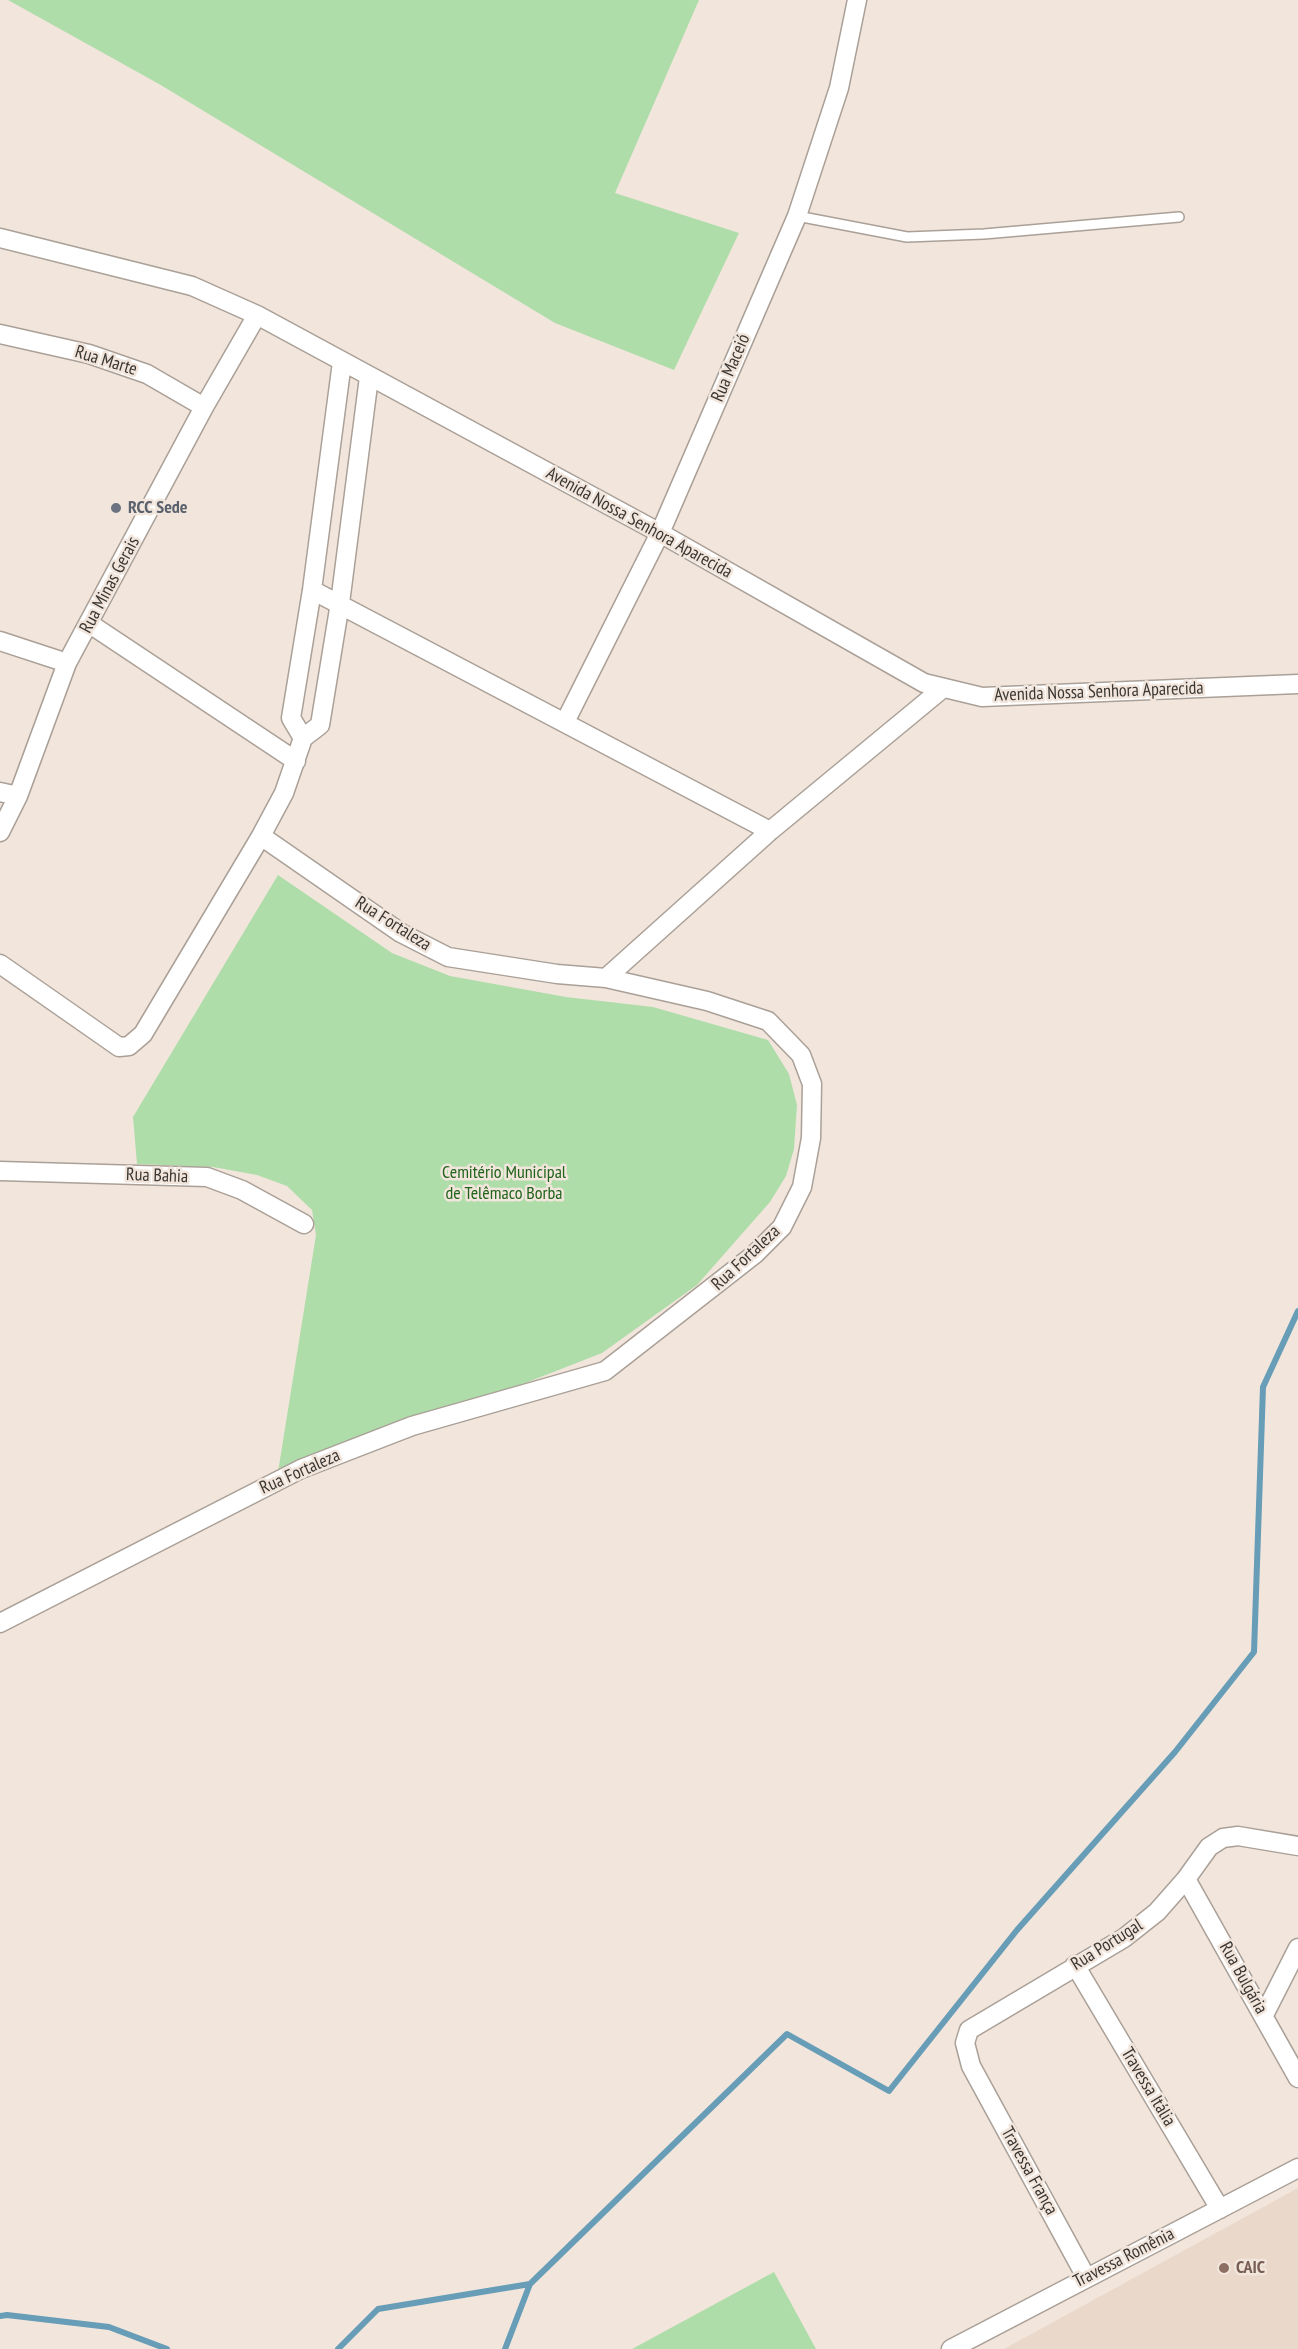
<!DOCTYPE html>
<html>
<head>
<meta charset="utf-8">
<style>
  body { margin:0 }
  canvas { display:block; background:#f1e5dc }
</style>
</head>
<body>
<canvas width="1298" height="2349"></canvas>
<script>
const context = document.querySelector('canvas').getContext('2d');
context.lineJoin = 'round';
function fill(path, color) {
  context.fillStyle = color;
  context.fill(path, 'evenodd');
}
function trace(path, color, width, dash) {
  context.strokeStyle = color;
  context.lineWidth = width;
  context.lineCap = dash ? 'butt' : 'round';
  context.setLineDash(dash || []);
  context.stroke(path);
}
function label(font, color, halo, rows, align = 'center') {
  context.font = font + ' "PT Sans Narrow",sans-serif';
  context.lineWidth = 5;
  context.setLineDash([]);
  context.textBaseline = 'middle';
  context.strokeStyle = halo;
  context.fillStyle = color;
  for (const [text, x, y, turn = 0] of rows) {
    context.save();
    context.translate(x, y);
    context.rotate((+turn || 0) * Math.PI / 180);
    context.textAlign = isNaN(turn) ? turn : align;
    if (halo) context.strokeText(text, 0, 0);
    context.fillText(text, 0, 0);
    context.restore();
  }
}
fill(new Path2D(`
  M1298,2188V2349H1004Z`), '#ead9ca');
fill(new Path2D(`
  M8,0H699L615,193L739,233L674,370L555,323L159,84Z
  M278,875L392,953L450,976L566,997L653,1007L768,1040L789,1074L797,1105L794,1149L786,1176L770,1202L697,1285L602,1353L505,1391L278,1472L316,1235L312,1210L287,1186L257,1175L213,1167L137,1164L133,1117Z
  M774,2272L816,2349H632Z`), '#afddaa');
trace(new Path2D(`
  M0,2316L7,2315L109,2327L167,2349
  M338,2349L378,2309L530,2284L787,2034L889,2091L1017,1930L1175,1752L1254,1652L1263,1387L1298,1311
  M505,2349L530,2284`), '#679db7', 6);
const lane = new Path2D(`
  M797,216L907,237L984,234L1179,217`);
const street = new Path2D(`
  M0,238L192,286L257,315L660,533L924,683L982,697L1298,684
  M0,334L89,354L147,374L204,407
  M312,590L770,831
  M90,624L296,761
  M0,641L67,663
  M565,722L660,533L797,216L839,88L857,0
  M303,738L291,718L312,590L342,362
  M0,792L18,796
  M0,832L18,796L67,663L204,407L257,315
  M0,964L119,1047L129,1046L143,1034L261,836L284,793L303,738L320,725L340,603L369,377
  M606,978L770,831L942,689
  M0,1171L207,1177L242,1190L304,1224
  M0,1623L301,1469L412,1426L605,1371L755,1254L782,1227L802,1187L811,1138L812,1084L801,1055L768,1021L707,1001L606,978L557,974L448,957L401,933L261,836
  M1186,1879L1298,2078
  M1075,1965L1220,2209
  M1264,2015L1298,1948
  M1086,2277L971,2066L965,2043L969,2030L1124,1938L1157,1912L1186,1879L1209,1847L1223,1838L1238,1836L1298,1846
  M951,2349L1298,2168`);
trace(lane, '#aaa097', 12);
trace(street, '#aaa097', 21);
trace(lane, '#fff', 9);
trace(street, '#fff', 18);
for (const [x, y, r, color] of [
  [116,508,6,"#6b7280"],
  [1224,2268,6,"#8d6e63"]
]) {
  const dot = new Path2D();
  dot.arc(x, y, r, 0, 2 * Math.PI);
  context.fillStyle = color;
  context.fill(dot);
  trace(dot, '#f1e5dc', 2);
}
label('18px', '#3a3632', '#f1e5dc', [
  ["Rua Marte",106,361,17],
  ["Rua Maceió",731,368,-67],
  ["Avenida Nossa Senhora Aparecida",639,523,29],
  ["Rua Minas Gerais",110,585,-62],
  ["Avenida Nossa Senhora Aparecida",1099,692,-2],
  ["Rua Fortaleza",393,924,32],
  ["Rua Bahia",157,1176,2],
  ["Rua Fortaleza",746,1258,-43],
  ["Rua Fortaleza",300,1472,-24],
  ["Rua Portugal",1107,1945,-32],
  ["Rua Bulgária",1243,1978,61],
  ["Travessa Itália",1148,2087,59],
  ["Travessa França",1029,2171,61],
  ["Travessa Romênia",1124,2258,-27]
]);
label('bold 18px', '#5b616d', '#f1e5dc', [
  ["RCC Sede",128,508]
], 'left');
label('18px', '#20641c', '#f1e5dc', [
  ["Cemitério Municipal",504,1173],
  ["de Telêmaco Borba",504,1194]
]);
label('bold 18px', '#785e54', '#f1e5dc', [
  ["CAIC",1236,2268]
], 'left');
</script>
</body>
</html>
